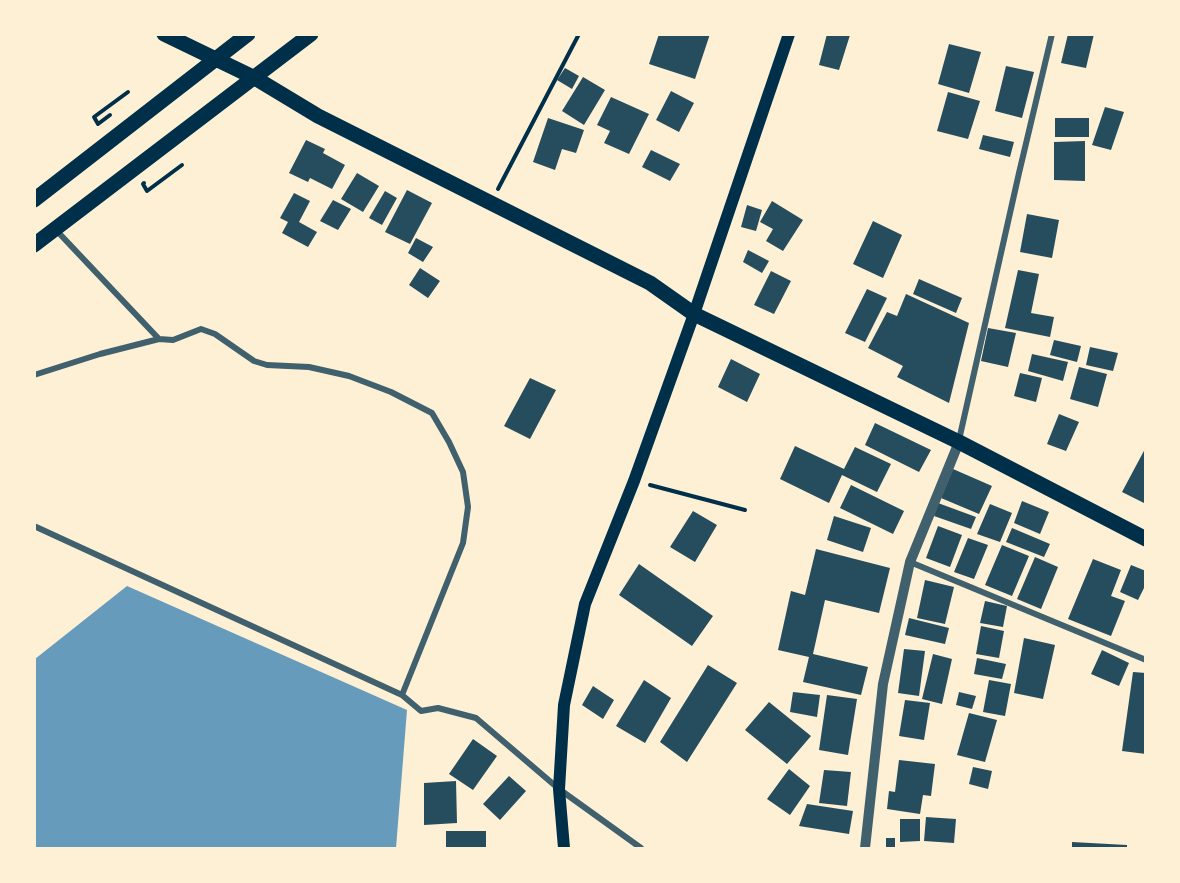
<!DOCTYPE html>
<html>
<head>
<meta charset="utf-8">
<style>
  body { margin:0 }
  #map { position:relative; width:1180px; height:883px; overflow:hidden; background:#fdf0d5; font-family:Arial,sans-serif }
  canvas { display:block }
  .frame { position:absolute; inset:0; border:36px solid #fdf0d5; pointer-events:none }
</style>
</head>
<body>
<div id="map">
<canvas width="1180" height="883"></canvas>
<div class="frame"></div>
</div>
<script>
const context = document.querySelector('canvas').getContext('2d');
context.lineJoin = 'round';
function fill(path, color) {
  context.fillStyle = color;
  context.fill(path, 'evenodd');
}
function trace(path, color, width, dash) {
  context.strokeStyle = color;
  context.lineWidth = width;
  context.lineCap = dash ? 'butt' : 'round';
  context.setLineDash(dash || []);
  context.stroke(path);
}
fill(new Path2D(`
  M127,586L407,710L396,848H35V659Z`), '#669bbc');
fill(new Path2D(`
  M659,34H710L695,79L649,64Z
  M827,34L850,35L839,70L819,65Z
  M1068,34H1094L1086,68L1061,63Z
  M949,44L981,52L969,93L938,84Z
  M1006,66L1034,72L1022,118L995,111Z
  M565,68L579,76L572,89L557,80Z
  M583,77L605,90L584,125L562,111Z
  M671,91L694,103L679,132L656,120Z
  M948,92L980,101L968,139L937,131Z
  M611,97L649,114L629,154L604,143L610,131L597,125Z
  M1105,107L1124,112L1111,150L1092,145Z
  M548,118L584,130L576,153L562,149L555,170L533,162Z
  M1055,118H1089V137H1055Z
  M983,135L1014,142L1010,157L979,149Z
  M306,140L325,149L323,153L345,165L332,189L310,178L308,182L289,173Z
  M1085,141V181L1054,180V142Z
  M651,150L680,164L670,181L642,167Z
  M357,173L379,186L363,212L341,199Z
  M407,190L432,203L410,244L385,232Z
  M385,191L397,198L382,225L369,218Z
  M294,193L310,201L299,222L317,232L308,247L282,233L288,222L280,218Z
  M333,200L351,209L338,230L320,221Z
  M772,201L803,220L783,251L766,241L773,229L760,222Z
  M747,205L762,210L756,231L741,227Z
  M1027,214L1059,220L1052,258L1020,252Z
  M873,221L902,235L883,278L853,264Z
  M416,238L433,247L423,262L408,253Z
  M748,250L769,261L762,273L743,262Z
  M420,268L440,281L428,298L409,285Z
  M1018,270L1039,274L1031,313L1054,317L1050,337L1005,328Z
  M771,271L791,281L774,314L754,305Z
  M919,279L962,298L956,313L913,294Z
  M867,289L887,298L865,342L845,333Z
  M906,294L969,323L949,403L897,377L903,366L868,348L887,312L897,316Z
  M988,328L1016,333L1008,367L981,361Z
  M1054,340L1081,346L1077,362L1050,355Z
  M1090,347L1118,353L1113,371L1086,365Z
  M1032,354L1068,362L1063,381L1028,371Z
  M731,359L760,374L747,402L718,387Z
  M1079,367L1107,374L1098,407L1070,399Z
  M1020,373L1042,378L1036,402L1014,396Z
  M530,378L556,390L530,439L504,426Z
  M1059,414L1079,422L1066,451L1047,444Z
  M875,423L931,450L919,472L865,445Z
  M795,446L844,469L855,447L891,464L877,492L842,475L829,503L780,479Z
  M1146,447V504L1122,492Z
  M953,469L992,486L979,514L941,498Z
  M851,485L904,511L893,534L840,508Z
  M1022,501L1049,512L1040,534L1014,523Z
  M938,503L976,517L971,529L934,516Z
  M990,504L1012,513L1000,542L977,534Z
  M693,511L717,525L695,562L670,547Z
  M834,516L871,528L863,552L827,540Z
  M938,526L962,535L950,567L926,558Z
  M1012,528L1050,544L1044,557L1006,542Z
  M968,538L988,545L974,579L954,572Z
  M1002,545L1029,556L1012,596L985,585Z
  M816,549L890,568L879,613L825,600L813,654L868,667L861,695L803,682L809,657L778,650L791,591L805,595Z
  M1035,557L1058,567L1041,609L1017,599Z
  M1093,559L1121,570L1111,596L1125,601L1111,636L1068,619Z
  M639,564L713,616L692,646L619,595Z
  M1131,565L1146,571V584L1138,600L1120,592Z
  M925,580L954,587L945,624L917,618Z
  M985,601L1007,606L1003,627L980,623Z
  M909,618L949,628L945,644L905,635Z
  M981,626L1004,631L999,658L976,654Z
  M1024,638L1055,645L1043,699L1014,693Z
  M904,649L925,651L919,696L898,693Z
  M1102,650L1129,663L1119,686L1091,674Z
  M933,654L952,659L942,704L922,699Z
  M977,658L1006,664L1002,679L974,674Z
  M708,665L737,683L687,762L660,742Z
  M1133,672L1146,673V754L1122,751Z
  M644,680L671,698L645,743L616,726Z
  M989,680L1011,684L1005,716L983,712Z
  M593,686L614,700L603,719L582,705Z
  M793,692L820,695L817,717L790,712Z
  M959,692L976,696L972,709L956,705Z
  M827,695L857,699L848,755L819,750Z
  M905,700L930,703L924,740L899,736Z
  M769,702L811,736L787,764L745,730Z
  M969,713L997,720L985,762L957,755Z
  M473,739L497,756L473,790L449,774Z
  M899,760L935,764L931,796L923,795L920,814L887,809L889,791L895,792Z
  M973,767L992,771L988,789L969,784Z
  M789,769L810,786L790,815L767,799Z
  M824,770L851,772L847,806L819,803Z
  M509,776L526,791L500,820L483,804Z
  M456,781L457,823L424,825V783Z
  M807,804L853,811L849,834L799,826Z
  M926,817L956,819L954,843L924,841Z
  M900,819H920V841L900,842Z
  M446,831H486V848H446Z
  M886,838H895V848H886Z
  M1072,842L1127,845V848H1072Z`), '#264d5e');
trace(new Path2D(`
  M110,115L98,124L94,117L128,92
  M144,183L143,184L147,191L182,165
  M498,189L579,34
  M650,485L745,510`), '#003049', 4);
trace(new Path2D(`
  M56,230L159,339L173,340L201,329L215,334L254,361L267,365L309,367L349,376L391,392L432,413L449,442L463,472L468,507L463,543L402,695
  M34,375L100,354L159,339
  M959,440L1019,173L1052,34
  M34,526L402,695L421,711L438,708L476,718L559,789L641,848
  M910,562L1146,660`), '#3f606c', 6);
trace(new Path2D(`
  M865,848L883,684L910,562L959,442`), '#3f606c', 10);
trace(new Path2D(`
  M564,848L559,789L564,705L585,604L634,481L694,314L789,34`), '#003049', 12);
trace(new Path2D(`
  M164,34L255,78L318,116L650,283L694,314L959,442L1146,539
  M34,200L248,34
  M34,245L311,34`), '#003049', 15);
</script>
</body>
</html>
